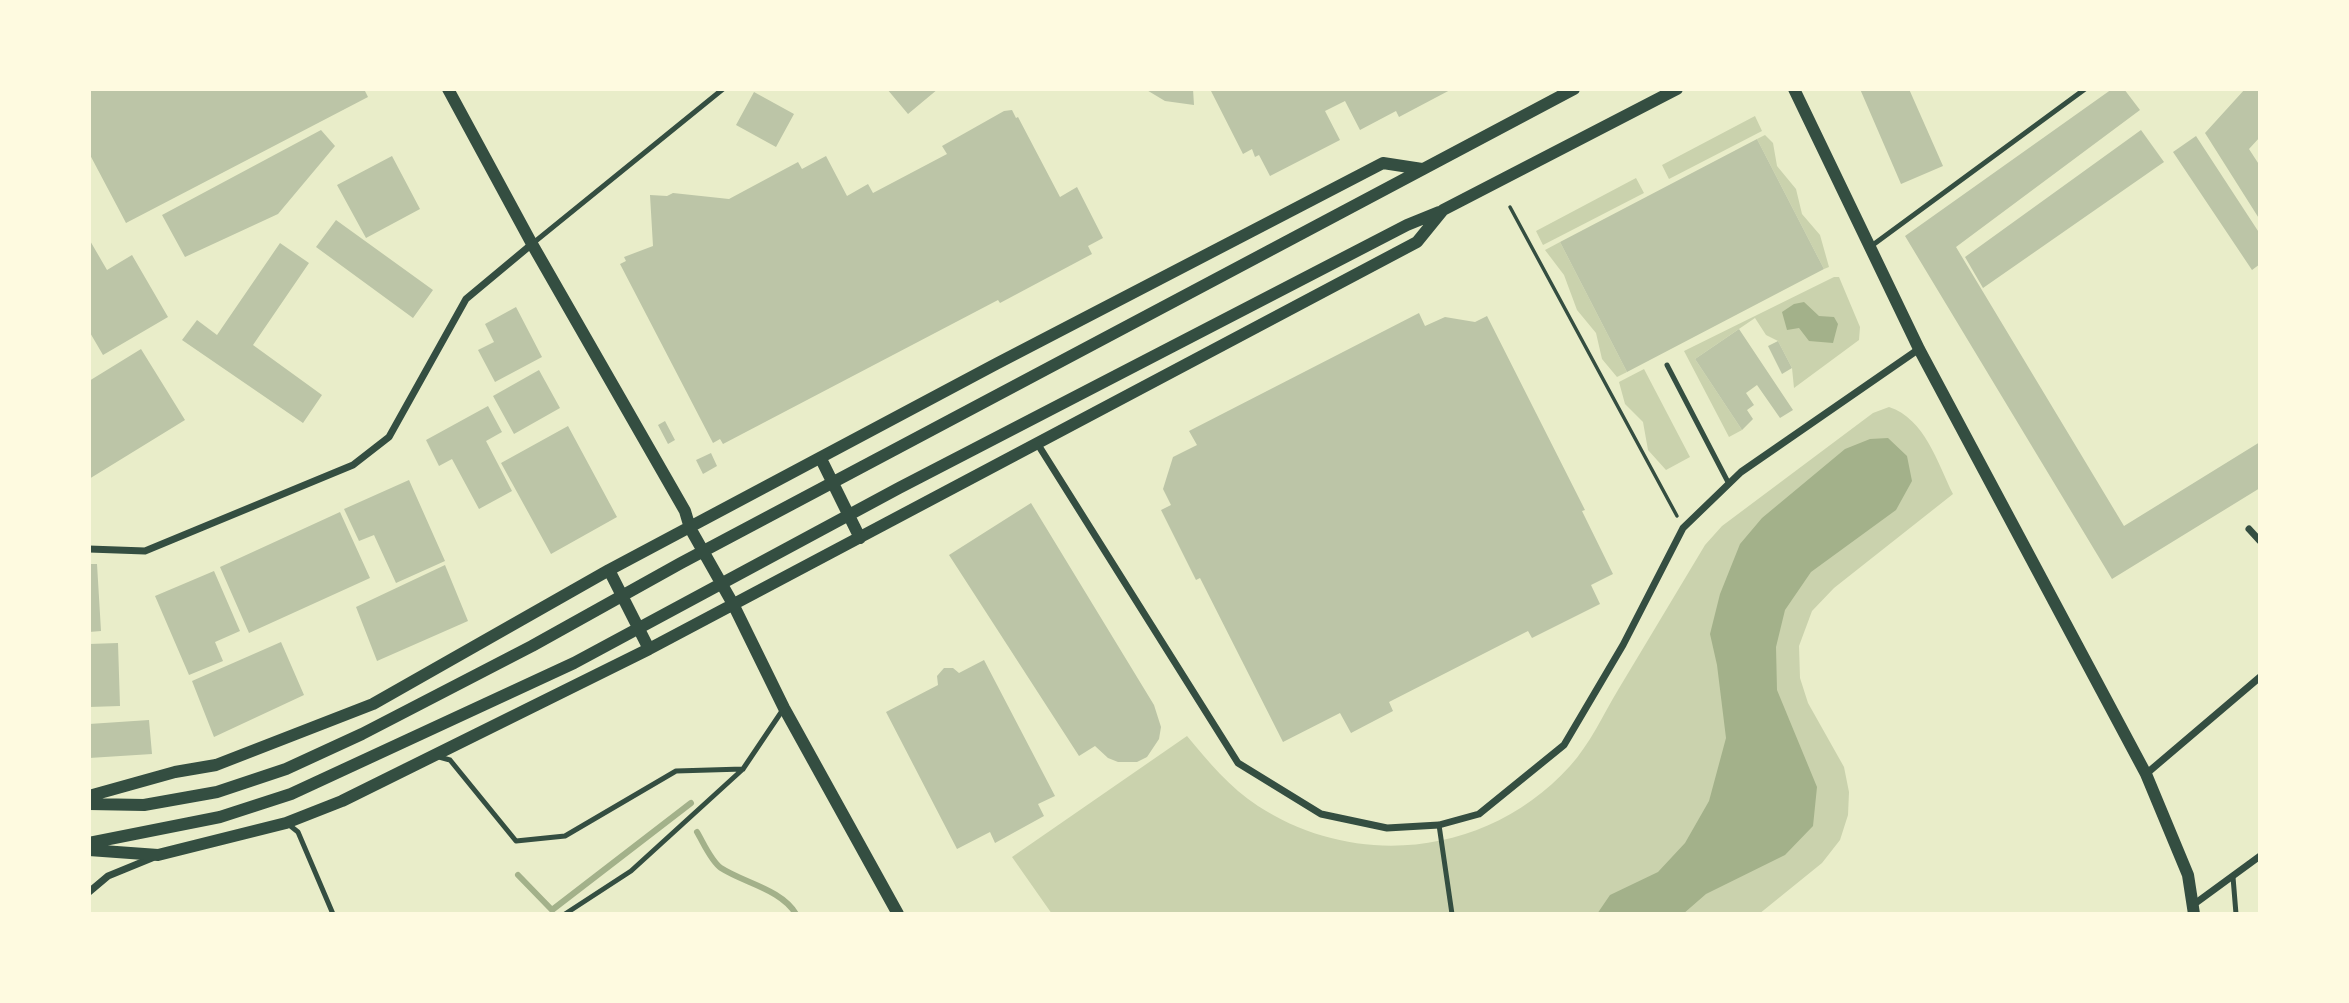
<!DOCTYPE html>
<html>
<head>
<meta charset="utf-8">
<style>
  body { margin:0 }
  #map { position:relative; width:2349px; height:1003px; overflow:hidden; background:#e9edc9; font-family:"DM Sans",sans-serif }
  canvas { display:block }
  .frame { position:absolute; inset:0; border:91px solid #fefae0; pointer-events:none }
</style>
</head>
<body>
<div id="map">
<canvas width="2349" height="1003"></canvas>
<div class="frame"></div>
</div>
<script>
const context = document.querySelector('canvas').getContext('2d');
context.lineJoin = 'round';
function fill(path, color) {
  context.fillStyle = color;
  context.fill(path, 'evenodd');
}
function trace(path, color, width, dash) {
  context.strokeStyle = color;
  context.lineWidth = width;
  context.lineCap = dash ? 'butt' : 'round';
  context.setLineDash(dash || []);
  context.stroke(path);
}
fill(new Path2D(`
  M1755,116L1762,131L1669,179L1662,165Z
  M1765,135L1773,143L1777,166L1796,189L1802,214L1820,235L1829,267L1824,269L1757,139Z
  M1636,178L1644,193L1543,245L1536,231Z
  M1560,242L1627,372L1617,377L1602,359L1596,333L1577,310L1564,275L1545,250Z
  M1834,277H1839L1860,327L1859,340L1794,388L1792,368L1778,341L1766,335L1755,318L1695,359L1742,430L1729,437L1684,351Z
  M1644,369L1690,457L1666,470L1648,450L1643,422L1625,404L1619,382Z
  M1889,407C1925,419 1937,462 1953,494L1834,588L1812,611L1799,646L1800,678L1808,703L1844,767L1849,792L1848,815L1840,840L1822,863L1759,914H1052L1012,857L1187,736C1208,761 1230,788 1258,806C1358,871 1490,855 1570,766C1590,744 1603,715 1618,690C1647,642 1676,593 1705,545L1722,526L1873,413Z`), '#cad2ad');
fill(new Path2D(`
  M1804,302L1819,316L1834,317L1838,324L1833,343L1809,341L1799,328L1787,330L1782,312L1794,304Z
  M1888,438L1907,456L1912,481L1896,510L1811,572L1785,610L1776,647L1777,690L1817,787L1813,826L1785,855L1706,894L1683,914H1597L1610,895L1658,872L1685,843L1709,801L1726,738L1717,665L1710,634L1720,594L1740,544L1762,518L1845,449L1870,439Z`), '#a3b18a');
trace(new Path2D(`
  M697,832C703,842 711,861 721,868C744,883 781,889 796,914
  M518,875L552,910L691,803`), '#a3b18a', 6);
fill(new Path2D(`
  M89,89H364L368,97L126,223L89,153Z
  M887,89H938L908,114Z
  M1145,89H1193L1194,105L1165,101Z
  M1214,89H1452L1399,117L1396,111L1360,130L1345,101L1325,111L1340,140L1270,176L1259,155L1255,157L1252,149L1243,154L1211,91Z
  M1860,89H1909L1943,166L1901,184Z
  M2112,89H2124L2140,110L1956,247L2124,526L2260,442V488L2112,579L1905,236Z
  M2245,89H2260V137L2249,149L2260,166V220L2205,133Z
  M754,92L794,114L776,147L736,125Z
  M1012,110L1016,118L1018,117L1060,197L1077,187L1103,238L1088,246L1092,254L1000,303L998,300L723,444L720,439L713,443L620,264L626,261L624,257L653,246L650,195L667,196L673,193L729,199L798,162L802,169L826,156L847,196L868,184L873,193L947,154L942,146L1004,111Z
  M321,130L335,146L278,214L185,257L162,215Z
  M2141,130L2164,162L1983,288L1965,257Z
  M2196,136L2260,234V264L2252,270L2173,152Z
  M1757,139L1824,269L1627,372L1560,242Z
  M392,156L420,209L366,238L337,185Z
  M336,220L433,290L413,318L316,247Z
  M89,239L107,270L132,255L168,317L103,355L89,331Z
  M280,243L309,263L253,345L322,395L303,423L182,340L197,320L217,335Z
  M516,307L542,357L495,382L478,350L494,342L485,324Z
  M1419,313L1425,326L1445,317L1475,322L1487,316L1585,510L1582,511L1613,574L1591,585L1600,604L1532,638L1528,631L1389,702L1393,711L1351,733L1340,713L1283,742L1200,578L1196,580L1161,510L1171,505L1163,489L1173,457L1197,445L1189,431Z
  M1739,329L1793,410L1780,418L1757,385L1746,393L1754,405L1747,410L1753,419L1742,430L1695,359Z
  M1778,341L1792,368L1782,374L1768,346Z
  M141,349L185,420L89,479V381Z
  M539,370L560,408L514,434L493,396Z
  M488,406L502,432L486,441L512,491L479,509L452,459L439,466L426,440Z
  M665,421L675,440L668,444L658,425Z
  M568,426L617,517L551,554L501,463Z
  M711,453L717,466L703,474L696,460Z
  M409,480L445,561L396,583L374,535L359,541L344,509Z
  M1031,503L1154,705L1161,727L1159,739L1147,757L1137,762H1118L1108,758L1095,746L1079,756L949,555Z
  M340,512L370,578L249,633L220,567Z
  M89,564H97L101,631L89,632Z
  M445,565L468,621L377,661L356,607Z
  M214,571L240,631L215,642L223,661L189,675L155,596Z
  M281,642L304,695L214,737L192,681Z
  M118,643L120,706L89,707V644Z
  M984,660L1055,796L1038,804L1044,816L995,843L990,832L957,849L886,712L938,685L937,676L944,668H953L959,673Z
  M149,720L152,754L89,758V724Z`), '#bcc5a7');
trace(new Path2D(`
  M1510,207L1677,516`), '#344e41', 3.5);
trace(new Path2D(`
  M532,244L723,89
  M1870,247L2085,89
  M1667,365L1729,484
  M439,757L450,760L516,841L565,836L676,771L743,769
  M288,824L298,832L333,914
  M1439,825L1452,914
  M2233,877L2236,914
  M565,914L631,871L743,769L784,708`), '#344e41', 5);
trace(new Path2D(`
  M1037,443L1238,763L1321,814L1387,828L1439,825L1479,814L1564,745L1623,645L1683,528L1741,472L1919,349
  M2249,529L2260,541
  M89,549L145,551L353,465L389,437L466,299L532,244
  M2146,774L2260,677
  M89,892L108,876L152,858
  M2193,905L2260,856`), '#344e41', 7);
trace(new Path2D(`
  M448,89L532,244L685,511L690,528L733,604L784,708L898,914
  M1794,89L1919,349L2146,774L2188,875L2194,914
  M821,459L860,538
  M609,570L649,649
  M89,796L175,772L216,765L373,704L609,570L996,364L1383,163L1422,169
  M89,804L144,805L217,792L286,769L362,734L532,646L681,563L1574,89
  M89,843L220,817L291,794L574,663L899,488L1407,225L1439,212
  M89,850L158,855L286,823L342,801L649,649L1417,242L1443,210L1677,89`), '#344e41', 12);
</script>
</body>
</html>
